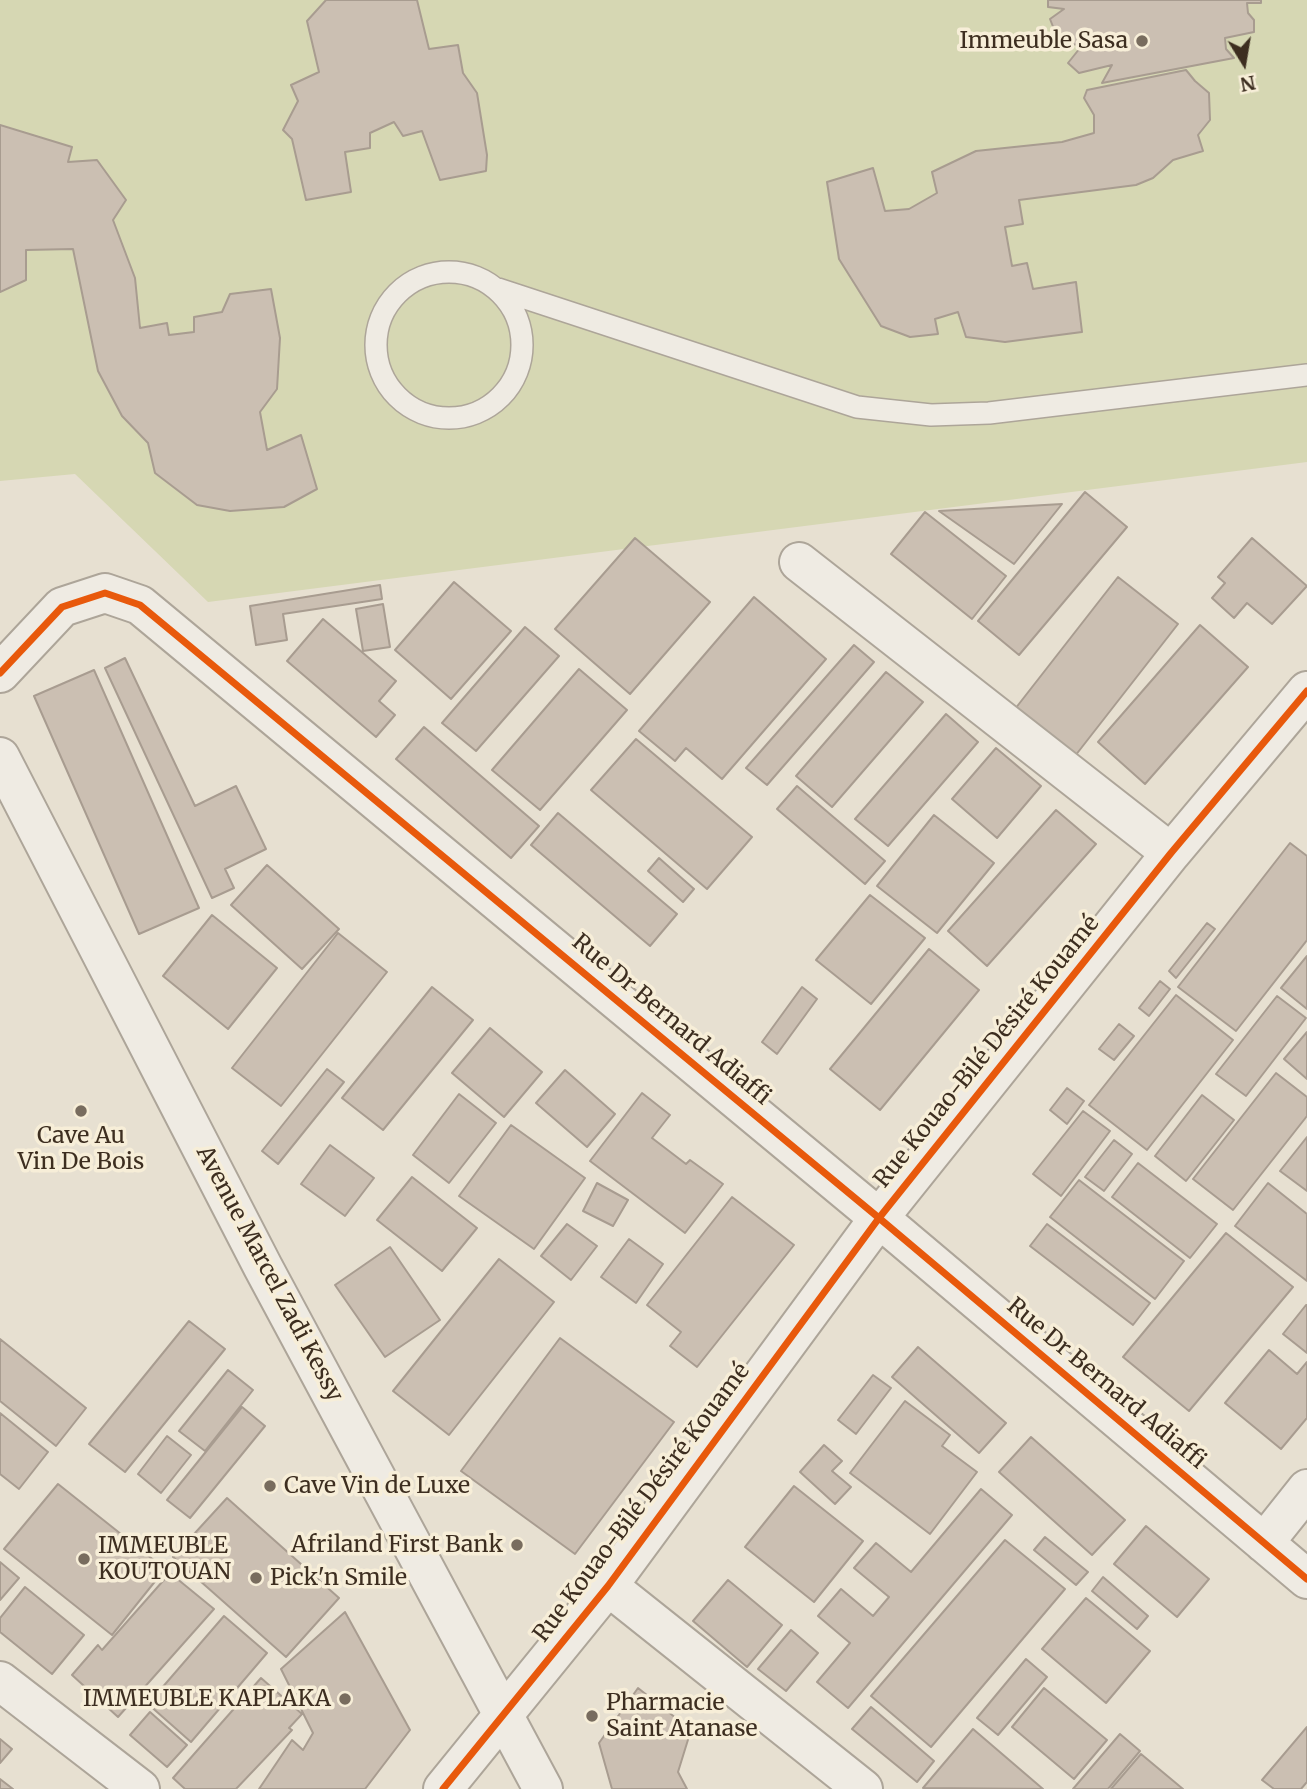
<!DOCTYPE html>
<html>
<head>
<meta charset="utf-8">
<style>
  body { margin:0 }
  #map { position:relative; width:1307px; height:1789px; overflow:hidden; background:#e7e0d1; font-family:Merriweather,serif }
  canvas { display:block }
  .north { position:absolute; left:1209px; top:28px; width:70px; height:70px; -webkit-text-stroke:5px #f7eed8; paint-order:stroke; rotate:169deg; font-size:19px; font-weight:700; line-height:28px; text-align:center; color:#3d2e20 }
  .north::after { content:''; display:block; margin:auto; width:24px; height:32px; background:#3d2e20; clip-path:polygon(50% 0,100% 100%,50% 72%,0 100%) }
</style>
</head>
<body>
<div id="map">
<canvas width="1307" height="1789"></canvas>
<div class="north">N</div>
</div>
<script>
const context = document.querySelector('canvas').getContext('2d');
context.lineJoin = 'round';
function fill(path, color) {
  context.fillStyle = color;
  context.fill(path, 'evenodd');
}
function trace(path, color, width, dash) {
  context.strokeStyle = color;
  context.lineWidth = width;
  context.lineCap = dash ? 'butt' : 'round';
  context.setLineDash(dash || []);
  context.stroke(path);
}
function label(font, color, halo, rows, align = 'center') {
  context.font = font + ' Merriweather,serif';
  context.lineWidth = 7;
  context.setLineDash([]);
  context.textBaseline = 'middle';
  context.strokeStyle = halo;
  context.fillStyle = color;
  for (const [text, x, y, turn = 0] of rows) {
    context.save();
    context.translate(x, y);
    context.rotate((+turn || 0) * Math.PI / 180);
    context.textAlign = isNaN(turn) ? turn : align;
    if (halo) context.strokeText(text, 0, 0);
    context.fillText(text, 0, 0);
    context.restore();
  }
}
fill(new Path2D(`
  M0,0H1307V462L208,602L75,474L0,481Z`), '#d6d7b3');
const building = new Path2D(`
  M326,0H417L429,49L458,45L463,73L477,93L487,155L486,171L440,180L422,131L403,136L394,122L370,133V148L345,152L351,192L306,200L292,139L283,130L298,101L291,85L319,72L307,21Z
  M1048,0H1261V3H1247L1248,13L1254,20V32L1225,38L1226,49L1234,58L1102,83L1112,65L1079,73L1068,63L1084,43L1061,47L1050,19L1064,9L1048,7Z
  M1186,70L1195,81L1209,93L1210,120L1198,135L1203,151L1173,160L1153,178L1136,185L1019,200L1023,224L1005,227L1012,266L1027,263L1033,289L1076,282L1082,332L1005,342L966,337L958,312L935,319L938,334L910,337L881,326L839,259L827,182L873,168L885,211L909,209L937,193L932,172L976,151L1062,142L1094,133V115L1084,98L1087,90Z
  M0,125L72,147L68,162L97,160L126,200L113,220L135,278L140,328L167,323L169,335L194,332V317L222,312L230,294L271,289L280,338L277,389L260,412L267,450L301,435L317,489L284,507L230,511L197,505L155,473L148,443L122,416L98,371L73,249L26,250V280L0,292Z
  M1085,492L1127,527L1019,655L978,621Z
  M1062,504L1014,564L939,511Z
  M925,512L1006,576L972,619L891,554Z
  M635,538L710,602L630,694L555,629Z
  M1252,538L1307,586L1272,624L1247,603L1234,618L1212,598L1225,583L1218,577Z
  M1118,577L1178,624L1075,756L1015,709Z
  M454,582L511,631L451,699L395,650Z
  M380,585L382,599L283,614L287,640L256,645L250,606Z
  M754,597L826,659L722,779L686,748L675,761L639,731Z
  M383,604L390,647L363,651L356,609Z
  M323,619L396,681L379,701L395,715L376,737L287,661Z
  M1200,625L1248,667L1145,784L1098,742Z
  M525,627L559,656L476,751L442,723Z
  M854,645L874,662L767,785L746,768Z
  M125,658L195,806L236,786L266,849L225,869L234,888L212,898L105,668Z
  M579,669L627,710L540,810L492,770Z
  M94,670L199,908L139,934L34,696Z
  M886,672L923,702L832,807L796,776Z
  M946,714L978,742L888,846L855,819Z
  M424,727L539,826L511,858L396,759Z
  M636,739L752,837L707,889L591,790Z
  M996,748L1041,786L997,838L952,799Z
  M797,786L885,861L865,884L777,809Z
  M1056,810L1096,844L987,966L948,931Z
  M558,813L677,914L650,946L531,845Z
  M934,815L994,863L937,933L877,886Z
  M1290,843L1307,856V940L1236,1031L1178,987Z
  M659,858L694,889L683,902L648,871Z
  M267,865L339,929L302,969L231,905Z
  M870,895L925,938L871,1004L816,960Z
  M212,915L277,968L228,1029L163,976Z
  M1207,923L1215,929L1176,978L1169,971Z
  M338,933L387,972L281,1106L232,1068Z
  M929,949L979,990L880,1110L830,1069Z
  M1307,956V1009L1281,988Z
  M1160,981L1170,989L1149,1016L1139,1008Z
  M432,987L473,1020L383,1130L342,1098Z
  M802,987L817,999L777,1054L762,1042Z
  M1176,995L1233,1040L1147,1150L1089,1105Z
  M1277,996L1306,1018L1246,1096L1216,1074Z
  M1119,1024L1134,1036L1114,1060L1099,1049Z
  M490,1028L542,1072L504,1117L452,1073Z
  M1307,1032V1079L1284,1059Z
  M327,1069L344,1082L278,1164L262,1151Z
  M565,1070L615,1114L587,1147L536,1103Z
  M1276,1073L1307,1097V1116L1233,1210L1193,1179Z
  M1067,1088L1084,1101L1067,1124L1050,1110Z
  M642,1093L670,1115L652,1138L686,1164L690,1160L723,1184L685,1233L590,1161Z
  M459,1094L496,1123L449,1183L413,1155Z
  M1202,1095L1234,1120L1186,1181L1155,1156Z
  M1083,1111L1110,1131L1061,1196L1033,1174Z
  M511,1125L585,1178L534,1249L459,1196Z
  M1307,1137V1191L1280,1171Z
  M1114,1140L1132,1154L1104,1191L1085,1177Z
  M330,1145L374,1178L345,1216L301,1184Z
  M1138,1163L1217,1224L1190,1258L1112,1197Z
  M412,1177L477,1228L442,1271L377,1220Z
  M1079,1180L1184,1261L1155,1299L1050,1217Z
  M597,1183L628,1200L613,1226L583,1211Z
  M1268,1183L1307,1214V1281L1235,1226Z
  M732,1197L794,1245L697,1367L670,1346L681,1332L647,1305Z
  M567,1224L597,1246L571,1280L541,1256Z
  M1047,1224L1150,1303L1133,1325L1030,1246Z
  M1226,1233L1293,1287L1189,1411L1123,1357Z
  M629,1239L663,1264L636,1303L601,1277Z
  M390,1247L440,1320L385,1357L335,1285Z
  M499,1259L554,1302L449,1435L393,1391Z
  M1306,1305H1307V1353L1283,1334Z
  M189,1321L225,1349L125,1472L89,1444Z
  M560,1338L674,1422L575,1554L461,1471Z
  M0,1339L86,1408L56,1446L0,1401Z
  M918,1347L1006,1423L979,1453L892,1377Z
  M1269,1350L1297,1374L1307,1362V1418L1281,1449L1225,1403Z
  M228,1370L253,1390L205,1451L179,1431Z
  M873,1375L891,1388L856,1434L838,1420Z
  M905,1401L950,1435L942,1446L977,1472L930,1534L850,1473Z
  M242,1407L265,1426L190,1518L167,1500Z
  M0,1413L48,1452L19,1489L0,1474Z
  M167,1436L191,1455L161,1493L138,1474Z
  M1031,1437L1125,1520L1092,1555L999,1472Z
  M824,1445L842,1461L832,1471L851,1487L835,1504L800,1472Z
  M58,1484L165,1569L112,1635L4,1549Z
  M794,1486L863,1541L814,1602L745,1547Z
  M981,1489L1012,1515L848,1708L817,1682L850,1643L818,1616L841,1589L873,1616L889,1597L854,1568L876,1543L911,1572Z
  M227,1498L339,1598L286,1657L173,1557Z
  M1146,1526L1209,1579L1177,1617L1114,1564Z
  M1045,1537L1088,1572L1076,1585L1034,1550Z
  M1005,1540L1065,1589L931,1747L871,1696Z
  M0,1562L19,1578L0,1600Z
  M170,1573L214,1609L118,1717L72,1675L98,1645L102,1650Z
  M1103,1577L1148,1616L1137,1629L1092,1591Z
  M728,1580L782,1625L747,1667L693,1621Z
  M25,1587L84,1635L52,1674L0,1632V1618Z
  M1086,1598L1150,1651L1106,1703L1042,1649Z
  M345,1612L410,1730L365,1789H259L292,1740L303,1750L313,1733L281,1669Z
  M224,1616L267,1653L191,1742L148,1704Z
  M791,1630L818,1653L786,1691L758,1669Z
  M1026,1659L1047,1677L998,1735L977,1718Z
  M261,1678L302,1714L289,1728L292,1730L236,1789H185L173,1778Z
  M638,1688L691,1730L678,1772L687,1789H612L599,1743Z
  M1044,1688L1107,1740L1074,1779L1012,1727Z
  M871,1707L934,1761L917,1782L852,1729Z
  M150,1712L187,1745L167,1767L130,1735Z
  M1307,1727V1782L1301,1789H1274L1262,1780Z
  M973,1729L1043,1789L923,1788Z
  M1120,1734L1140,1751L1108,1789H1073Z
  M0,1739L12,1749L0,1763Z
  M1141,1754L1183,1789H1111Z
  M0,1779L13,1789H0Z`);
fill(building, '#cbbfb2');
trace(building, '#a89c90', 2);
const service = new Path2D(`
  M376 345a73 73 0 1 1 146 0a73 73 0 1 1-146 0Z
  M498,289L857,407L931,415L989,413L1307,375`);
const minor = new Path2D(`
  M799,562L1171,853
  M0,673L62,607L105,593L140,605L879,1218L1307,1579
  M1264,1543L1307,1489
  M608,1586L863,1789
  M0,1681L140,1789
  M443,1789L608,1586L879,1218L1171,853L1307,691`);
const tertiary = new Path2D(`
  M0,757L263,1267L543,1789`);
trace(service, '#ada599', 24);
trace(minor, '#ada599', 42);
trace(tertiary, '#ada599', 42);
trace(service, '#efebe3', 21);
trace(minor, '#efebe3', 38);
trace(tertiary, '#efebe3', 38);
trace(new Path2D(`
  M0,673L62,607L105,593L140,605L879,1218L1307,1579
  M443,1789L608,1586L879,1218L1171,853L1307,691`), '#e8590c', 7);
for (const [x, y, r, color] of [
  [1142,41,7,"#786c5e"],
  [81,1111,7,"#786c5e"],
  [270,1486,7,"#786c5e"],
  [517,1545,7,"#786c5e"],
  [84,1559,7,"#786c5e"],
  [256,1578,7,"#786c5e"],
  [345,1699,7,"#786c5e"],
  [592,1716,7,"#786c5e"]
]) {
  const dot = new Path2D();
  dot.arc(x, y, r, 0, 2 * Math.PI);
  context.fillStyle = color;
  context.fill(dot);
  trace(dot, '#f7eed8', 2.5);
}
label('23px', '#3d2e20', '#f7eed8', [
  ["Immeuble Sasa",1128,41,"right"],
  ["Cave Au",81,1136,"center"],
  ["Vin De Bois",81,1162,"center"],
  ["Cave Vin de Luxe",284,1486],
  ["Afriland First Bank",503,1545,"right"],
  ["IMMEUBLE",98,1546],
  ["KOUTOUAN",98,1572],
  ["Pick'n Smile",270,1578],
  ["IMMEUBLE KAPLAKA",331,1699,"right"],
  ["Pharmacie",606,1703],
  ["Saint Atanase",606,1729]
], 'left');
label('23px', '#3d2e20', '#f7eed8', [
  ["Rue Dr Bernard Adiaffi",671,1020,40],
  ["Rue Kouao-Bilé Désiré Kouamé",987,1052,-51],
  ["Avenue Marcel Zadi Kessy",269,1274,62],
  ["Rue Dr Bernard Adiaffi",1106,1384,40],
  ["Rue Kouao-Bilé Désiré Kouamé",642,1503,-53]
]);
</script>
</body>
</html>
